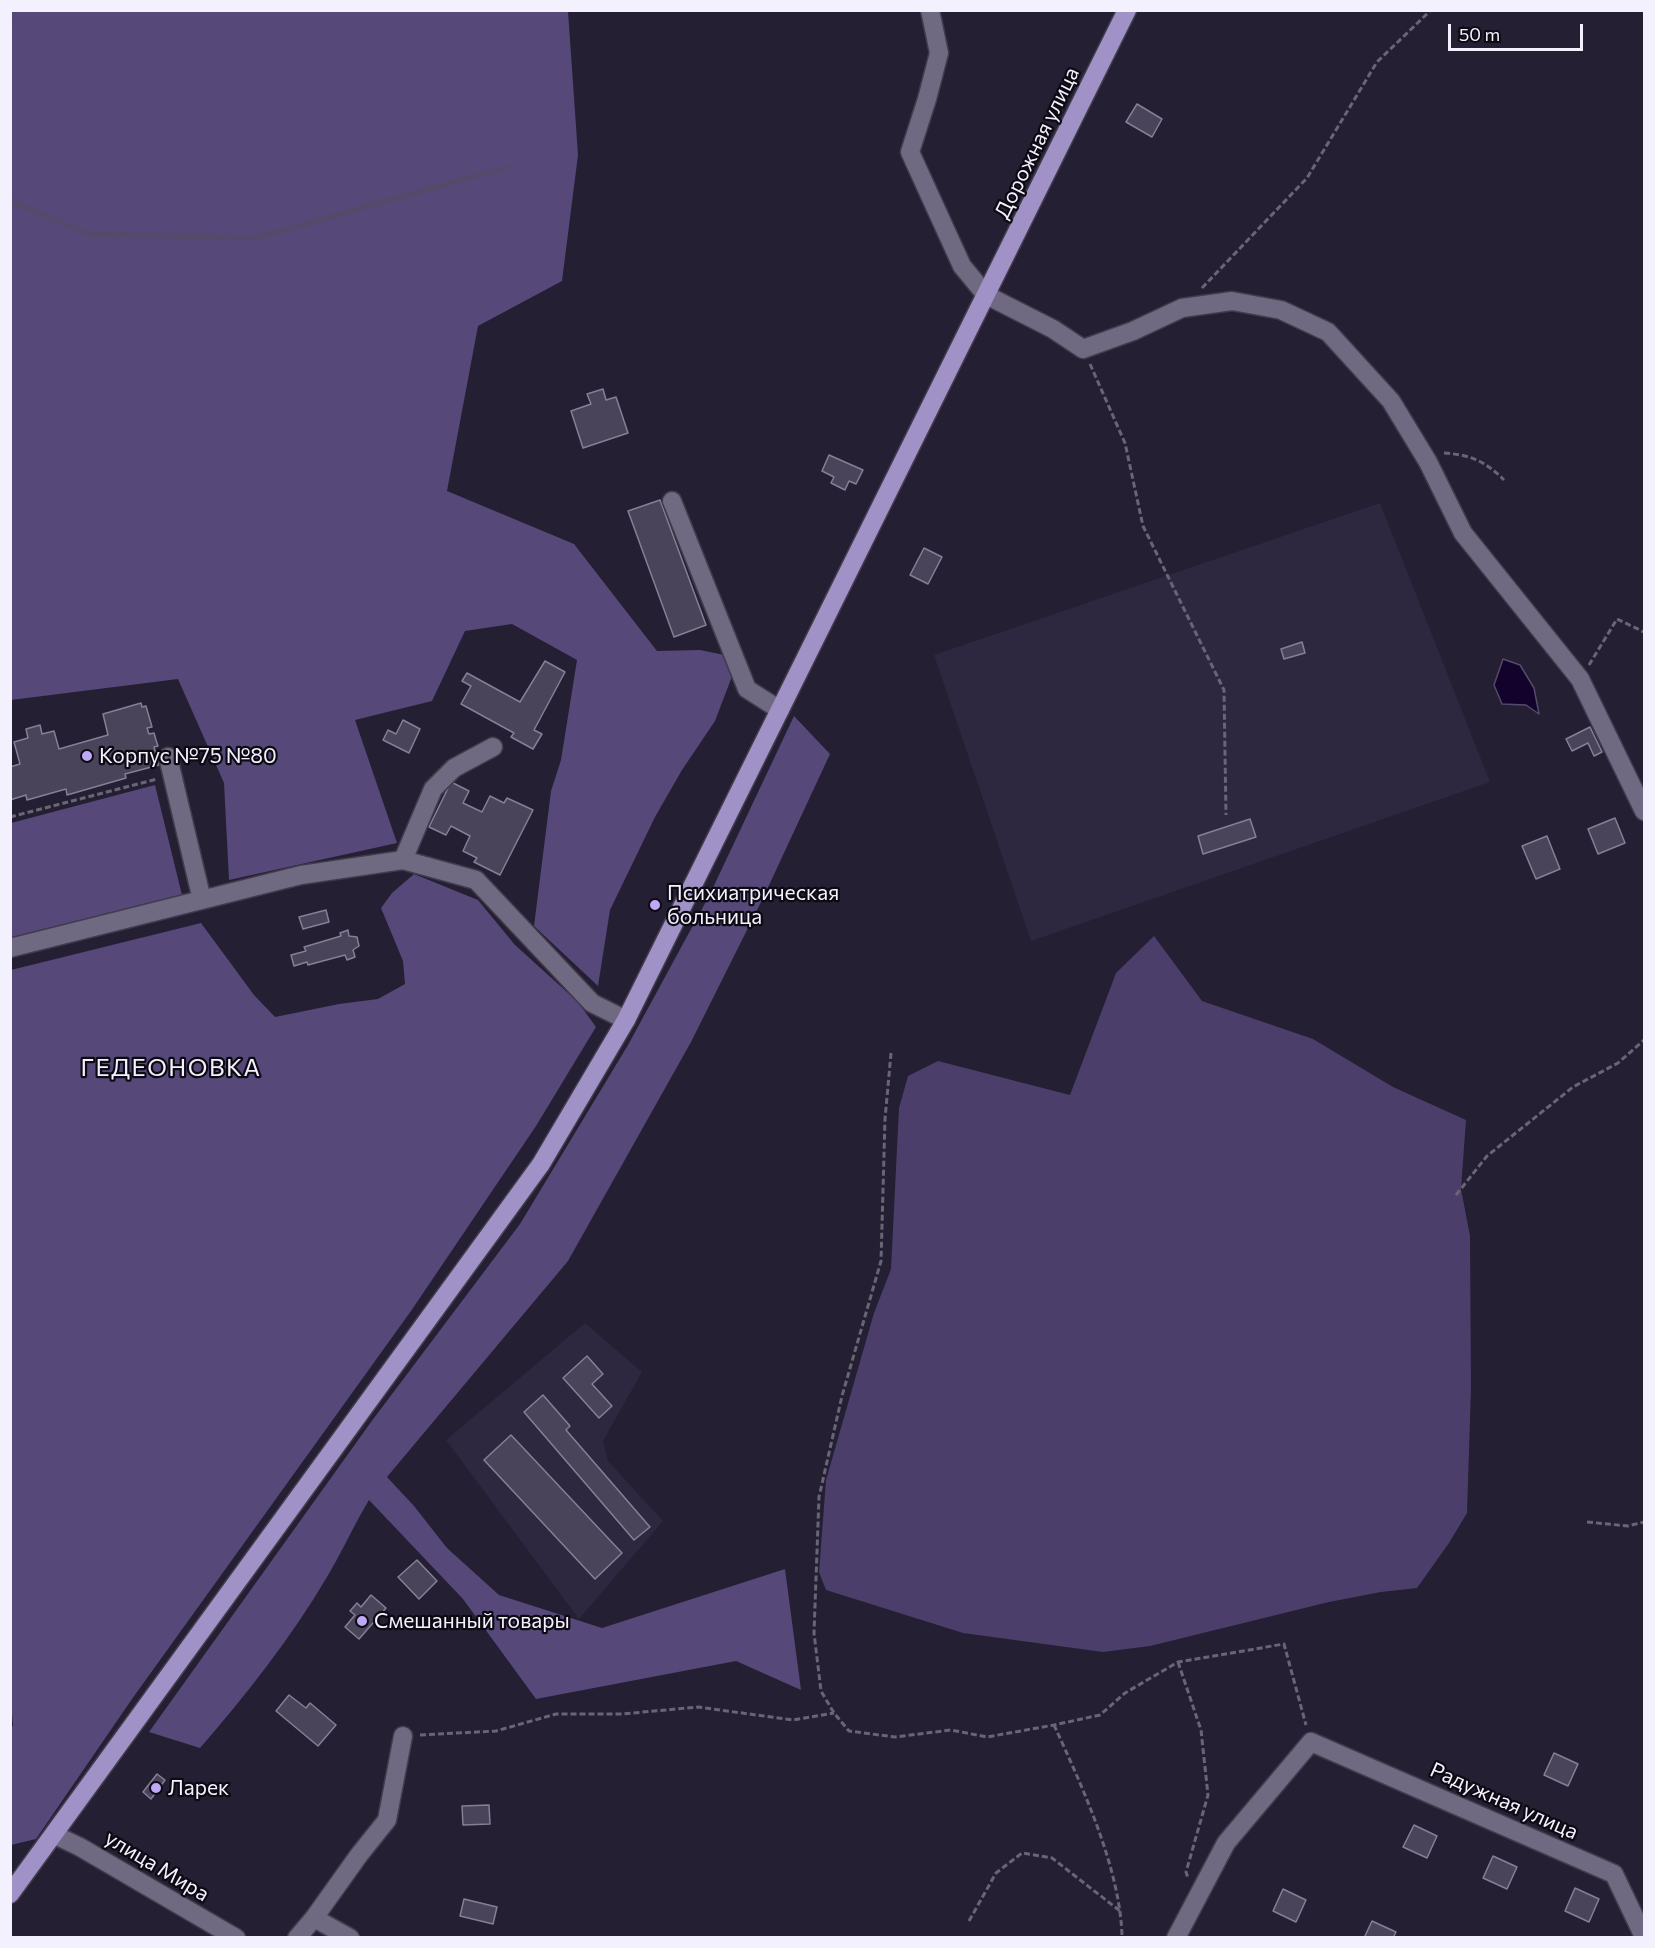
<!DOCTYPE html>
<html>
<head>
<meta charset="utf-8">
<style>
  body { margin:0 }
  #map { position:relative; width:1655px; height:1948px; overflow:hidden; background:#241f32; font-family:Commissioner,sans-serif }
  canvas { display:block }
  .frame { position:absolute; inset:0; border:12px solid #f4f1ff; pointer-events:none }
  .scale { position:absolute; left:1448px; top:24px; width:135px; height:27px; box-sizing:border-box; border:3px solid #f4f1ff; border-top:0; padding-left:8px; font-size:18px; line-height:21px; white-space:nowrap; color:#f4f1ff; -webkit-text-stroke:4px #0d0a13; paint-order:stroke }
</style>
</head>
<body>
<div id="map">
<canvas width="1655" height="1948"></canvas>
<div class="frame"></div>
<div class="scale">50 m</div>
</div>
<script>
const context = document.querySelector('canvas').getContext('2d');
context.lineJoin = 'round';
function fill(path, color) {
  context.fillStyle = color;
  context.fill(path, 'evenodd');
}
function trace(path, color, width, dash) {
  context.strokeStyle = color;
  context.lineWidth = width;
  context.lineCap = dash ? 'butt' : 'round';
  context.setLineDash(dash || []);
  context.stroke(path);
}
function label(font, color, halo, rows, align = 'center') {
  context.font = font + ' Commissioner,sans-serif';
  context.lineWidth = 4.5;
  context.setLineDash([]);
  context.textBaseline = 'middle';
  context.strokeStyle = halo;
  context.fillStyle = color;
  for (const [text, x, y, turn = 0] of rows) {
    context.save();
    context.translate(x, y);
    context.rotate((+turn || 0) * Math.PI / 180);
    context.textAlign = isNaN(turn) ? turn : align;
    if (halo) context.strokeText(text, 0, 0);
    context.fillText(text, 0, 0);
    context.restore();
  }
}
fill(new Path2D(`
  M1380,503L1490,782L1031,941L934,655Z
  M585,1323L642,1372L603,1441L608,1461L663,1521L579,1619L446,1440Z`), '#2e2740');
fill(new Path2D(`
  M1154,936L1202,1001L1313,1039L1393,1087L1466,1120L1461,1189L1470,1236L1471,1388L1467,1513L1449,1543L1417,1588L1381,1592L1329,1602L1150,1646L1103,1652L963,1633L826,1590L819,1572L826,1480L874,1313L891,1269L899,1108L908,1076L938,1061L1070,1095L1116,973Z`), '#4b3e6a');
fill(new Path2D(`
  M10,11H568L578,155L562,281L478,326L447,491L574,544L657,651L700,650L739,658L715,721L682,770L655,817L610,910L598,986L534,926L551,791L561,760L577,660L512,624L465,631L432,701L355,720L397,843L229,880L224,783L178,679L11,700Z
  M794,716L830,754L764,896L691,1042L568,1261L387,1477L414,1506L447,1548L499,1595L602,1628L785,1569L801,1690L736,1661L536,1699L463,1599L369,1500C354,1525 342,1552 327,1577C291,1638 246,1695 200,1748L149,1732L371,1422L520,1224L628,1045L709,896Z
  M155,785L182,895L11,939V823Z
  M414,874L478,900L515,945L578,1002L596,1027L536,1126L411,1311L132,1699L36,1839L11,1845L10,1732L13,1725L10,1692L11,970L201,923L254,995L275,1017L339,1004L378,999L405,984L403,961L381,908L392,893Z`), '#564879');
const water = new Path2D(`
  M1503,659L1520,665L1534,688L1539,714L1526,705L1502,704L1494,685Z`);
fill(water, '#13022b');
trace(water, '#564a6b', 1.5);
trace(new Path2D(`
  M10,22L13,10
  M10,201L89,234L255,238L508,167`), '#564a6b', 5);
const building = new Path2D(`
  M1137,104L1162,119L1152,137L1126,122Z
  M603,389L606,400L616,397L628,433L583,448L571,411L591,404L587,394Z
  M829,455L863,470L856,484L849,481L845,490L831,483L834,477L822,471Z
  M660,500L706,625L674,637L628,511Z
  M924,548L942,557L928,584L910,575Z
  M1302,642L1305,653L1284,659L1281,649Z
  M545,661L565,672L534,730L542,734L533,749L511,737L514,733L461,704L471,686L462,681L467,673L520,702Z
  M141,703L142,707L146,706L152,727L147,728L149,734L154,733L156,740L158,746L154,747L159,765L125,774L126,778L67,795L66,789L27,800L26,795L10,800V767L20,764L14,742L28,738L26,729L40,725L42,734L54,731L59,749L108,735L103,714Z
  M403,720L420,729L409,753L383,740L388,730L396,734Z
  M1590,727L1602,752L1594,756L1588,743L1572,751L1566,739Z
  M451,782L469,791L463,803L482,812L490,796L504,803L507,798L533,810L500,875L474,862L477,858L463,851L470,836L451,826L446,835L429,827Z
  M1615,818L1625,843L1598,854L1588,829Z
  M1250,819L1256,837L1203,854L1198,836Z
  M1547,836L1560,869L1536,879L1522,846Z
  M326,910L329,922L303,929L299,917Z
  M348,930L349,936L357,937L359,946L353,950L355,957L347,960L345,955L308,965L307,962L294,966L291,955L306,951L304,947L341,936L340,933Z
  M587,1356L603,1374L592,1384L612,1406L599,1418L563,1378Z
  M543,1395L570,1426L566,1430L650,1527L634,1540L524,1412Z
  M511,1435L622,1553L595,1579L484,1460Z
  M417,1560L437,1581L419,1599L398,1577Z
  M371,1595L386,1608L359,1639L345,1627L355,1615L350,1611L357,1603L361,1607Z
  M289,1695L306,1708L310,1703L336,1725L318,1746L276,1711Z
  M1554,1753L1578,1764L1568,1786L1544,1775Z
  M157,1774L165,1780L151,1799L143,1792Z
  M489,1805L490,1824L463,1825L462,1806Z
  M1414,1825L1437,1836L1427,1858L1403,1847Z
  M1493,1856L1517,1867L1507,1889L1483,1878Z
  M1575,1888L1599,1899L1589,1922L1565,1911Z
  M1283,1889L1306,1900L1296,1922L1273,1911Z
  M464,1899L497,1907L493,1924L460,1916Z
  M1372,1921L1396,1932L1393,1938H1364Z`);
fill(building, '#494459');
trace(building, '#857f98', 1.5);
const minor = new Path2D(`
  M930,10L939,53L927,99L910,152L962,266L986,295L1053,329L1083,349L1133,331L1182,308L1232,301L1281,310L1328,332L1391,401L1428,462L1463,533L1580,679L1644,811
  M672,501L747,689L780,710
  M168,757L202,900
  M403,860L433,789L454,768L493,747
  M10,948L301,875L403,860L476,880L592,1003L626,1020
  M55,1835L80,1847L236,1938
  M314,1918L359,1855L387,1820L403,1736
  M297,1938L314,1918L350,1938
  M1176,1938L1226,1843L1311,1742L1614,1874L1644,1937`);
const major = new Path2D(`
  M10,1894L541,1164L626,1020L1127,10`);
trace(minor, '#413b4c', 21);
trace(major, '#413b4c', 21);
trace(new Path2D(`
  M1643,10L1644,11
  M1202,288L1307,178L1377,62L1431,10
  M1090,364L1125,443L1143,526L1224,690L1226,815
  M1444,453C1471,455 1485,461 1504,480
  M1589,665L1617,619L1644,632
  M10,817L157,779
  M891,1053L885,1119L881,1261L842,1396L819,1497L814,1633L821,1691L834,1713L849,1731L895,1737L951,1730L987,1737L1054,1725L1100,1715L1125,1693L1178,1662L1284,1644L1306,1725
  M1456,1195L1487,1156L1573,1087L1618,1063L1644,1040
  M1587,1522L1628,1526L1644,1522
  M1178,1662L1201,1730L1208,1795L1186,1872L1188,1878
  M1054,1725C1082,1786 1121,1870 1122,1938
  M420,1735L496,1731L556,1714H622L698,1707L793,1720L834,1713
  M969,1921L996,1873L1022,1853L1052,1858L1120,1911`), '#696576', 3, [6, 3]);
trace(minor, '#6f6981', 18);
trace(major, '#a092c7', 18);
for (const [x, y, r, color] of [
  [87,756,6,"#bea9f5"],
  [655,905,6,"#bea9f5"],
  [362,1621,6,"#bea9f5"],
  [156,1788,6,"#bea9f5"]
]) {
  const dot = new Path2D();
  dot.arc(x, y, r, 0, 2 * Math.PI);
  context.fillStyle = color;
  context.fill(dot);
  trace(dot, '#0d0a13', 2);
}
label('21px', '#f4f1ff', '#0d0a13', [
  ["Дорожная улица",1037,143,-64],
  ["Радужная улица",1504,1801,24],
  ["улица Мира",157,1866,31]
]);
label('21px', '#f4f1ff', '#0d0a13', [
  ["Корпус №75 №80",99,756],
  ["Психиатрическая",667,893],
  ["больница",667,917],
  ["Смешанный товары",374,1621],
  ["Ларек",168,1788]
], 'left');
context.letterSpacing = '1.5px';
label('24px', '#f4f1ff', '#0d0a13', [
  ["ГЕДЕОНОВКА",171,1068]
]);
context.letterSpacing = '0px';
</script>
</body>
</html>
